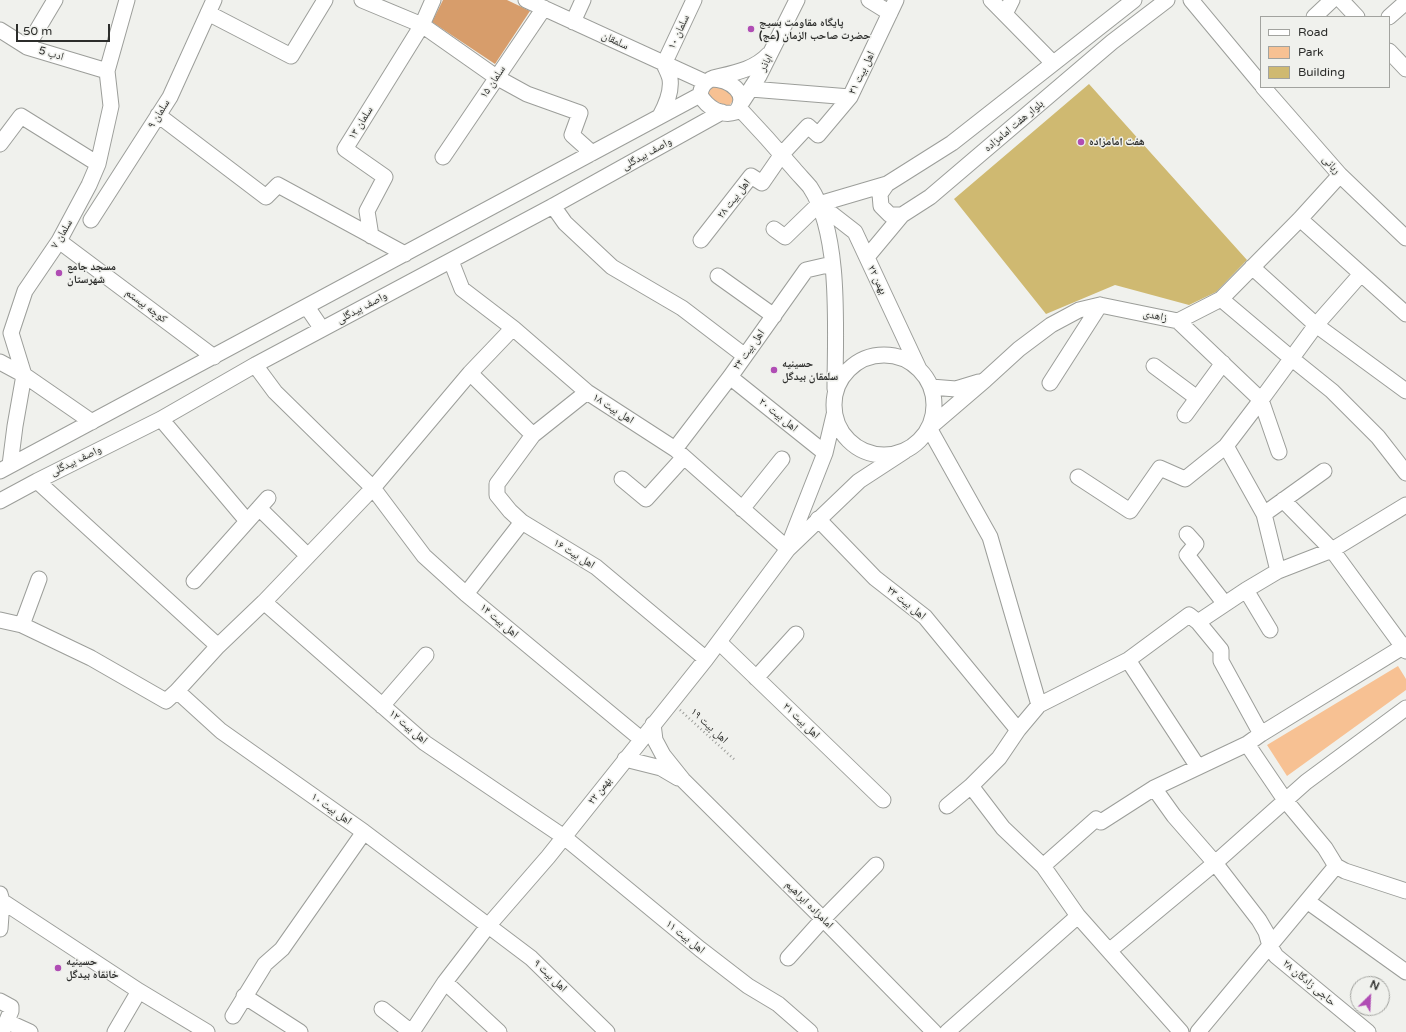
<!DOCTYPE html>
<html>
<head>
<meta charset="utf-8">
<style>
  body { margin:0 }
  #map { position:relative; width:1406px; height:1032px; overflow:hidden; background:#f0f1ed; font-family:"Varela Round",sans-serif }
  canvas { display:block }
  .legend { position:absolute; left:1260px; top:16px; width:130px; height:72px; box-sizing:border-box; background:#f0f1ed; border:1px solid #a2a39f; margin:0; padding:5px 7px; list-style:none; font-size:12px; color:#2c2d2b }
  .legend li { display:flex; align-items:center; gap:8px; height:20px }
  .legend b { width:20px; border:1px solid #a2a39f }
  .north { position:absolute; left:1350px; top:976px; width:40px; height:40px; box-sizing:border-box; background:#f0f1ed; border:1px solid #a2a39f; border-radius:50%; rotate:24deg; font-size:11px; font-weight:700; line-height:16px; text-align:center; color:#2c2d2b }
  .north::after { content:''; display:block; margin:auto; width:14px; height:18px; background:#b04db4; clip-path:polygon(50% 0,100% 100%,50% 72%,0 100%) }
  .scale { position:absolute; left:16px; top:24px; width:94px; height:18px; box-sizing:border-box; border:2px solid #2c2d2b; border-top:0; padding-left:5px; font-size:12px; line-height:14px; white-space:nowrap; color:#2c2d2b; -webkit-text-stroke:3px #f0f1ed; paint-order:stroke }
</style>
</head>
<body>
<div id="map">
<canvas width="1406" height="1032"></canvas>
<ul class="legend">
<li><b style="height:5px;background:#fff"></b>Road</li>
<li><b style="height:11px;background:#f7c193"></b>Park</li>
<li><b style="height:11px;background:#cfb971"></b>Building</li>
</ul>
<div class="north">N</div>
<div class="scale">50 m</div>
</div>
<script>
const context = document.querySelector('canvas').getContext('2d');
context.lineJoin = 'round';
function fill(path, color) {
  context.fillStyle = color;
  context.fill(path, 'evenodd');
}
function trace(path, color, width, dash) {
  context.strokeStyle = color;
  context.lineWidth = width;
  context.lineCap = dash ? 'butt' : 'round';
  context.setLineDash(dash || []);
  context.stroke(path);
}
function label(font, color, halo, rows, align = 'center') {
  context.font = font + ' "Varela Round","Noto Naskh Arabic",sans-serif';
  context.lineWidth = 3;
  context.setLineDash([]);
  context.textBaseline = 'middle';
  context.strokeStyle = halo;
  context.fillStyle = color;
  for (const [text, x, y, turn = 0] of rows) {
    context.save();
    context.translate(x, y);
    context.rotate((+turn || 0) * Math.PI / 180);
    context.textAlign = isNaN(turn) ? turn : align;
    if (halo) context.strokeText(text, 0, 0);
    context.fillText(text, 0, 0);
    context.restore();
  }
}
fill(new Path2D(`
  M719,85L736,97L728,107L708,97V87Z
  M1398,666L1406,679V690L1287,776L1267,745Z`), '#f7c193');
fill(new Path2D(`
  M443,0H507L530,11L495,64L432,22Z`), '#d79d6b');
fill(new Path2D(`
  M1089,84L1247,260L1216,292L1189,305L1115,285L1046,314L954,199Z`), '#cfb971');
const minor = new Path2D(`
  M362,0L422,25L496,77L527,94L580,113L572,135L592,153
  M526,0L705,82
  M869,0L890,13
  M991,0L1053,63
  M1191,0L1261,84
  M1341,0L1357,17
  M208,13L291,56L325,0
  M1005,14L1012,0
  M1314,17L1332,0
  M1389,17L1406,2
  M573,22L583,0
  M0,30L27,47L107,71
  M27,47L55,0
  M1389,51L1406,69
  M713,78C734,73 754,70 769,54
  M711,79C729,79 751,93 736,112C721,117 707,107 700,95C701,87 704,83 711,79Z
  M1263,87L1340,175L1406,238
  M751,89L850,97
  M742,102L759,76L797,0
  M739,108C758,128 776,148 794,169C799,175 805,181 810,187C842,235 835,333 835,389
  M158,115L266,197L278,185L405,254
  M660,116C666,105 672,92 670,79C669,74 666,69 664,64L694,0
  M0,144L21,116L98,164
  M443,157L544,8
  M887,184L880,194L881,206L890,215H902
  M819,204L855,232L919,369
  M553,206L565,223L612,267L682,308L745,356
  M1300,219L1406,314
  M91,220L170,97L214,0
  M774,229L785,237L819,204L887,184L952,143L1134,0
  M371,236L367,211L385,177L345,149L422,25L433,0
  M701,240L751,176L762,183L782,154L808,126L818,135L850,97L896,0
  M59,241L214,357
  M867,257L902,215L930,197L1112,42L1167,0
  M451,261L462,289L513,328L587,392L675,449L788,549
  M1252,267L1316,325L1406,391
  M718,276L774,316
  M1221,299L1291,358L1332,391L1378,437L1406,473
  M307,307L322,329
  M1178,321L1261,400L1226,446L1264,514L1278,571L1332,550L1406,505
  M513,328L470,373L533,435L587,392
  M834 405a50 50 0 1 1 100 0a50 50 0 1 1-100 0Z
  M0,362L24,375L92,422
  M255,365L275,392L373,488L424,556L466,594L641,739
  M1154,366L1197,398
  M730,377L825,453
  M1050,383L1100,305
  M931,387L956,389L979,382
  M1185,415L1223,363
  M161,419L247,521
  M533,435L497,484V495L510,511L522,522L596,567L706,659
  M675,449L730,377L806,270L832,264
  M1279,452L1261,400L1316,325L1361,274
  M10,465L15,426L24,375L11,333L25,291L59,241L89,185L98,164L111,106L107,71L127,0
  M0,471L700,95
  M1078,477L1130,511L1160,468L1185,479L1226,446
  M622,479L646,499L684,457
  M37,481L218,646L264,602L373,488L470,373
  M1283,500L1332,550L1406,651
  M0,501L37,481L161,419L255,365L553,206L722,112
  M259,508L308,556
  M742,509L782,459
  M1264,514L1324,471
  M818,519L875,578L925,617L1018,730
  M1187,534L1196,544L1187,555L1225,604
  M790,542L825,453L834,415
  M194,581L268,498
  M1246,590L1270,630
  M466,594L522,522
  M264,602L425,743L564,837L700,949L748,986L778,1004L810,1032
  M0,620L22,625L91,658L166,701L177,691L218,646
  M22,625L39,579
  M719,642L883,800
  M1128,660L1198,767
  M756,678L796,634
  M177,691L221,731L364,832L531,958L607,1032
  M1039,705L990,537L929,428L985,380L1019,349L1051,325L1079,310L1100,305L1178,321L1221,299L1300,219L1340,175
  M382,706L426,655
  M653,724L655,740L663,755L683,780L823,919L934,1032
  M1261,734L1221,661V650L1198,622L1246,590L1278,571
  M1247,744L1285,800L1325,848L1336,866L1345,871L1406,891
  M625,759L661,768L678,778
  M971,786L1003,828L1043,866L1078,916L1181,1032
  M947,806L971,786L999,758L1018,730L1039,705L1128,660L1189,615L1198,622
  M1043,866L1096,819L1101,822L1154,788
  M0,894L2,901L0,929
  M2,901L139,991L207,1032
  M1307,901L1406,972
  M1109,951L1215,863L1306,782L1406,708
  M788,958L823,919L876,865
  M445,982L499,1032
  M244,996L300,1032
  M0,1001L11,1007V1011L2,1032
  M382,1009L411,1032
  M233,1016L265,964L282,949L364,832
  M8,1022L30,1032
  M115,1032L139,991
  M412,1032L445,982L488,926L548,857L706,659L788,549L859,481L905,451
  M947,1032L1078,916
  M1198,1032L1336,866
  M1368,1032L1276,956L1270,946L1266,932L1259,920L1215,863L1174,816L1154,788L1247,744L1261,734L1406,645`);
trace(minor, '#9c9e9a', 17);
trace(new Path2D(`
  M680,710L736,761`), '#9c9d9a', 2.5, [1, 3]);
trace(minor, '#fff', 15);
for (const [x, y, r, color] of [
  [751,29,4,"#b04db4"],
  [1081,142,4,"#b04db4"],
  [59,273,4,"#b04db4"],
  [774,370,4,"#b04db4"],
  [58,968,4,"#b04db4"]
]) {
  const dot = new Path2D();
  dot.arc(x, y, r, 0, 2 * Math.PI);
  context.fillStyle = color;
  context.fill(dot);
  trace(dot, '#f0f1ed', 1.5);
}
label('bold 11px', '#2c2d2b', '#f0f1ed', [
  ["پایگاه مقاومت بسیج",759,23],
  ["حضرت صاحب الزمان (عج)",759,36],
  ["هفت امامزاده",1089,142],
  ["مسجد جامع",67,267],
  ["شهرستان",67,280],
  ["حسینیه",782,364],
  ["سلمقان بیدگل",782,377],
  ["حسینیه",66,962],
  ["خانقاه بیدگل",66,975]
], 'left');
label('11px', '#2c2d2b', '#f0f1ed', [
  ["سلمان ۱۰",679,32,-65],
  ["سلمقان",615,41,25],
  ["ادب 5",51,54,16],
  ["اباذر",766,63,-62],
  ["اهل بیت ۳۱",862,73,-64],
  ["سلمان ۱۵",493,82,-56],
  ["سلمان ۹",159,114,-58],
  ["سلمان ۱۳",361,123,-58],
  ["بلوار هفت امامزاده",1014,126,-40],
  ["واصف بیدگلی",647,154,-29],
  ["ربانی",1331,165,48],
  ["اهل بیت ۲۸",734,199,-52],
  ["سلمان ۷",62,234,-59],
  ["۲۲ بهمن",877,280,65],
  ["کوچه بیستم",146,306,37],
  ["واصف بیدگلی",362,308,-28],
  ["زاهدی",1155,316,12],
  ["اهل بیت ۲۴",749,350,-55],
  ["اهل بیت ۱۸",613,409,33],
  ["اهل بیت ۲۰",778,415,39],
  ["واصف بیدگلی",76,461,-26],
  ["اهل بیت ۱۶",574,554,32],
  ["اهل بیت ۲۳",906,603,39],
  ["اهل بیت ۱۴",499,621,40],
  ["اهل بیت ۲۱",801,721,44],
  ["اهل بیت ۱۹",709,726,43],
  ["اهل بیت ۱۲",408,727,40],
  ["۲۲ بهمن",600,791,-52],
  ["اهل بیت ۱۰",331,809,35],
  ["امامزاده ابراهیم",809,905,45],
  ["اهل بیت ۱۱",685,937,39],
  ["اهل بیت ۹",550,976,44],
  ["حاجی زادگان ۲۸",1309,983,40]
]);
</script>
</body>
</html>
